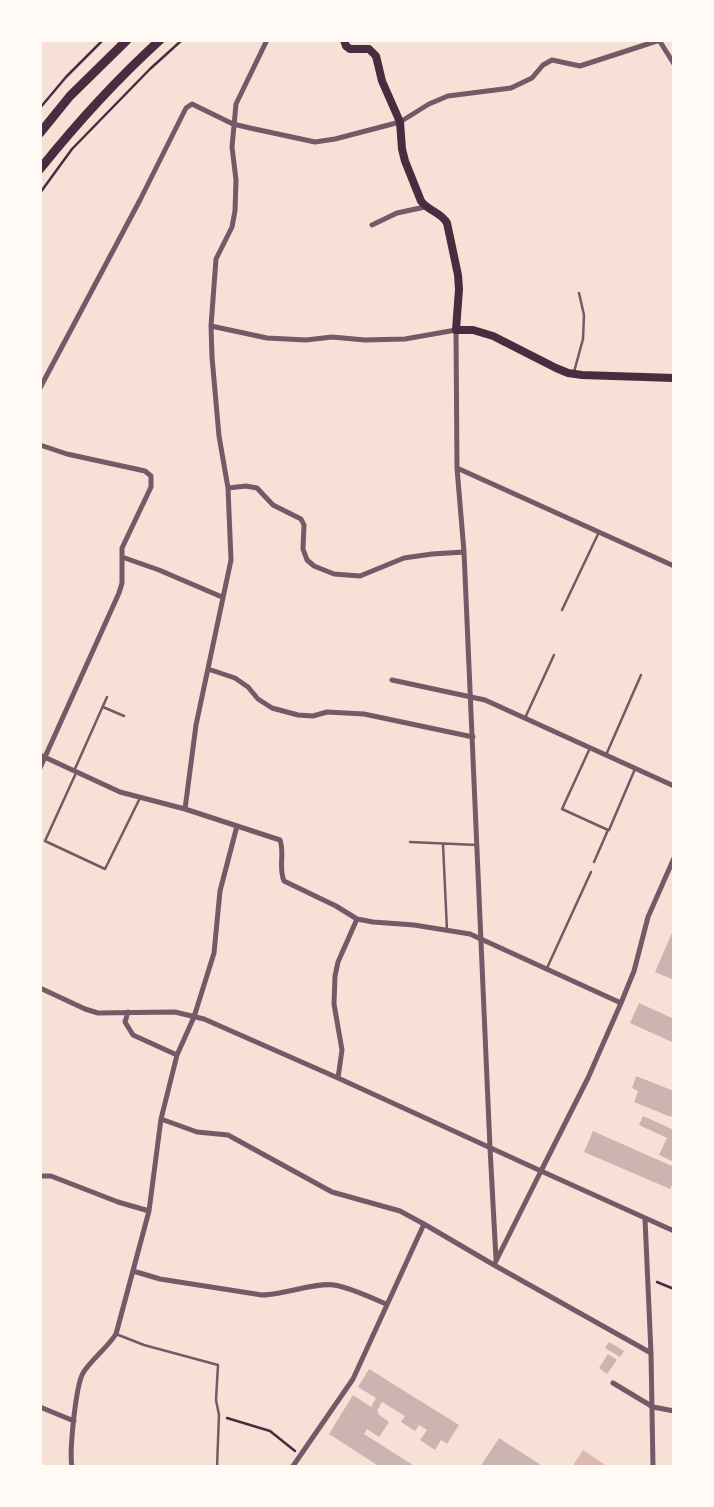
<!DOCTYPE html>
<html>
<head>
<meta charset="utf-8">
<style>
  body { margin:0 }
  #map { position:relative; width:714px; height:1507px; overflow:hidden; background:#f7e1d7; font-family:Mulish,sans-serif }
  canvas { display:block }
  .frame { position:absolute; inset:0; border:42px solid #fffaf5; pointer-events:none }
</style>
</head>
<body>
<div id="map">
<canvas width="714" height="1507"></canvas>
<div class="frame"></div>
</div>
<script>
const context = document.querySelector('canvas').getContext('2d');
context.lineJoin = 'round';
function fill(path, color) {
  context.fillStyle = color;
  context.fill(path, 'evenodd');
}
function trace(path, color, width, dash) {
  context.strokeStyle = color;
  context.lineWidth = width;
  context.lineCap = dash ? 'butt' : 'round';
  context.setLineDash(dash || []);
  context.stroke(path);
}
fill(new Path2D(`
  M583,1450L607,1466V1467H572Z`), '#dcb8b0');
fill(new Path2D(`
  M674,928V980L655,972Z
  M639,1003L674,1019V1043L630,1023Z
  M636,1076L674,1091V1111L671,1117L634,1102L638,1091L632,1088Z
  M643,1116L674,1130V1162L659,1155L667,1138L639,1125Z
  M593,1131L674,1167V1181L670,1189L584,1152Z
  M609,1342L624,1351L620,1357L605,1348Z
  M608,1354L617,1360L607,1374L599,1368Z
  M369,1369L459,1425L447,1444L441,1440L435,1450L420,1440L427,1430L419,1425L415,1431L401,1422L405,1416L382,1402L377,1411L379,1412L378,1414L389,1422L379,1437L367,1429L364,1434L416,1467H380L329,1434L353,1395L371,1407L376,1398L358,1387Z
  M499,1438L544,1467H480Z`), '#ccb4b1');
trace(new Path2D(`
  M40,108L66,77L103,40
  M40,193L72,149L150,69L182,40
  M657,1282L674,1289
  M227,1418L270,1431L295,1451`), '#4a2c40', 2.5);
trace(new Path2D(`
  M574,372L583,339L584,315L579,293
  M562,610L599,532
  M103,707L124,716
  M525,718L554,655
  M590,748L562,809L608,830L594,862
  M606,755L641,675
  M74,771L107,697
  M76,773L45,841L105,869L140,798
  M609,830L635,769
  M410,842L477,845
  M443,844L447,930
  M547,968L591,872
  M116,1334L144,1345L218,1365L216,1400L219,1415L217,1467`), '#755966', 2.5);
trace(new Path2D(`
  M659,40L674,64
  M372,225L397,213L425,207
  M211,326L267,338L306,340L332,337L365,340L405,339L456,330L457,468L464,552L490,1148L496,1259
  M40,388L140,200L186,108L192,104L233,124L250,128L315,142L335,139L400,122L429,104L448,96L511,88L532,78L543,65L552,60L580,66L660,40
  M40,445L67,454L145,471L151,476V487L122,548V583L119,593L40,768
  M457,468L674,566
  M228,488L246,486L257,488L273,505L301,519L304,525L303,549L307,560L314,566L334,574L360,576L404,558L432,554L464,552
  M122,557L159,570L222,597
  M208,669L235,678L248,687L258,699L272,708L298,715L313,716L327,712L364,714L473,737
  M392,680L485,700L674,786
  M40,755L120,792L185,809L280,840C285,854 278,867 284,881L336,906L357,919L373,922L414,925L470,934L621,1003
  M185,809L196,725L231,560L228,488L219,436L212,357L211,326L216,259L232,227L235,211L236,180L232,147L236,104L267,40
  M674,858L648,917L634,971L621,1003L588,1078L541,1171L674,1231
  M40,988L85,1009L98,1013L175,1012L204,1019L338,1078L541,1171L494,1265L424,1224L353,1379L293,1466L295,1467
  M128,1012L125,1022L133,1035L177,1055
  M338,1078L342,1050L334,1004L335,976L338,962L357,919
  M161,1119L197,1132L228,1135L332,1192L400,1211L424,1224
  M40,1176H51L118,1202L149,1211
  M645,1219L651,1353L653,1467
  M494,1265L651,1353
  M133,1271L160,1279L262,1295C283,1295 316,1282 334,1285C351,1288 370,1297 386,1304
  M613,1383L653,1407L674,1411
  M40,1407L74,1421
  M72,1467C69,1451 76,1385 83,1373C91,1360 107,1348 116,1334L149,1211L161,1119L177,1055L194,1017L214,953L220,891L237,826`), '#755966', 5);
trace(new Path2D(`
  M344,40L346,46L350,49H369L376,56L382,81L400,122L402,149L405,161L421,201C428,211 441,212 447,223L458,275L459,289L456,330H473L493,336L556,368L568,373L582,375L674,378`), '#4a2c40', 8);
trace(new Path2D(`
  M40,133L70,96L127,40
  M40,169C77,123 116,80 160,40`), '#4a2c40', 9);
</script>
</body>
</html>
